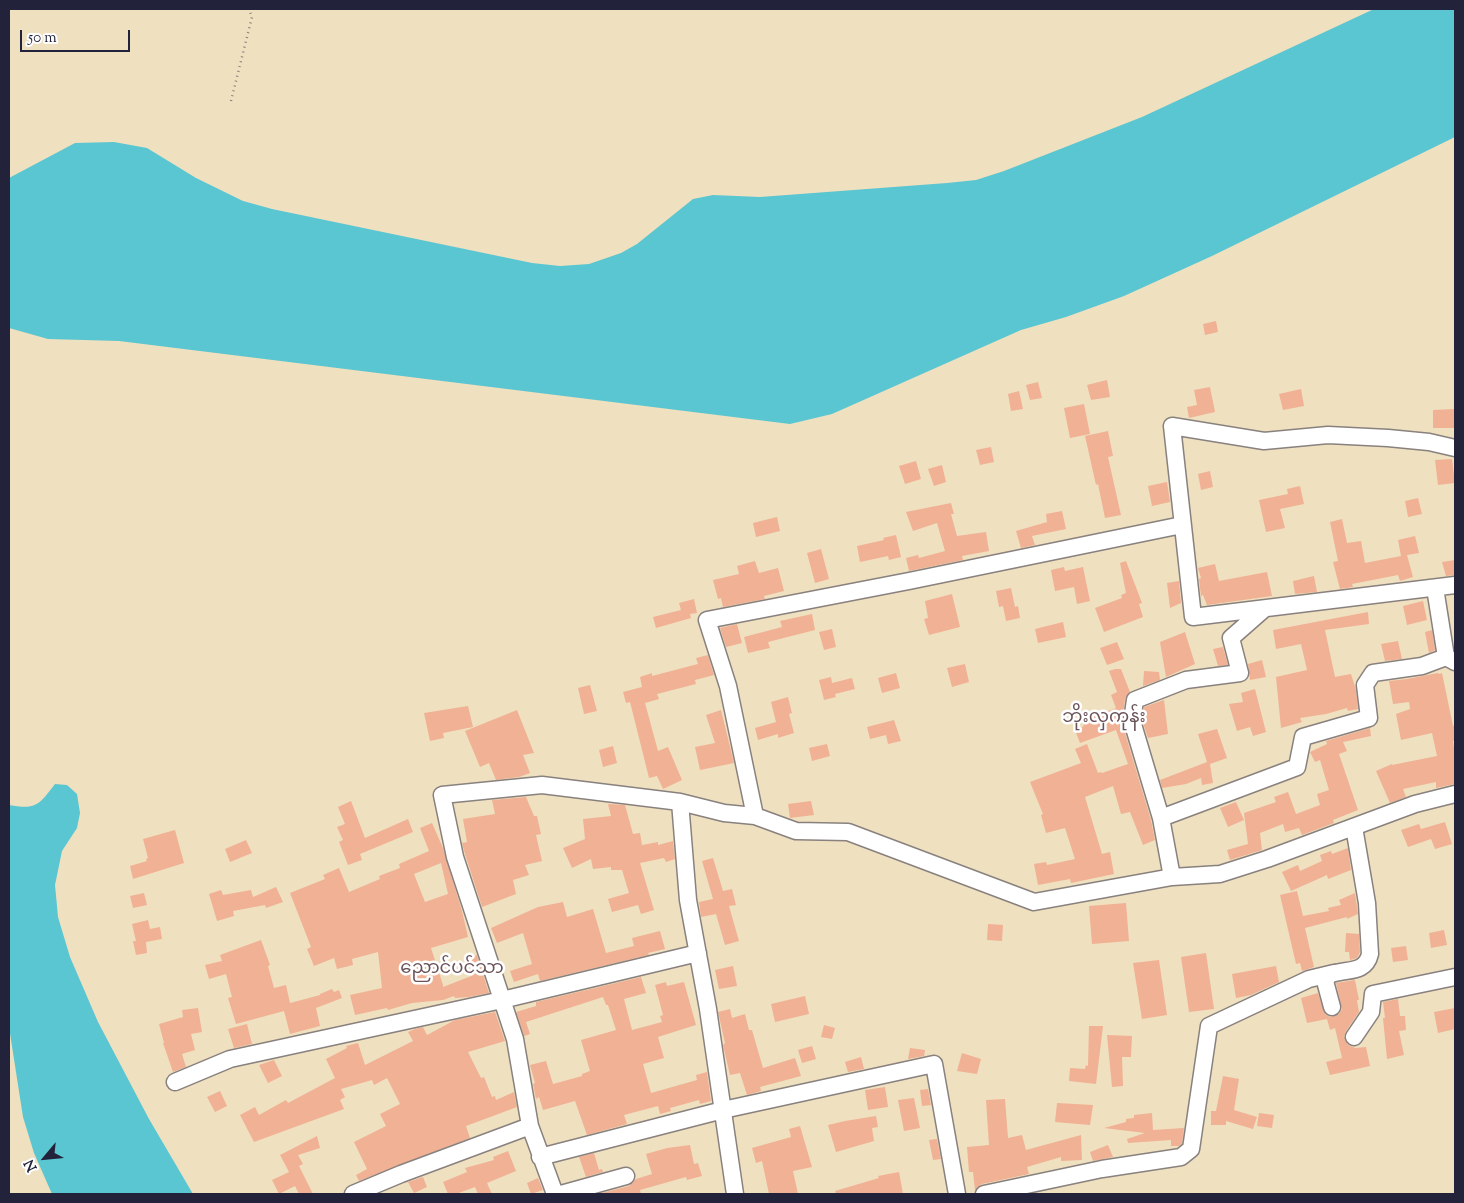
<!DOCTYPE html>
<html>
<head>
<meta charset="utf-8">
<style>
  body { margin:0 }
  #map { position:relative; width:1464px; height:1203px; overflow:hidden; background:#efe0c0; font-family:"Sorts Mill Goudy",serif }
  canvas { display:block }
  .frame { position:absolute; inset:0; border:10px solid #22223b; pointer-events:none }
  .north { position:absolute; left:20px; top:1133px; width:50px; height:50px; -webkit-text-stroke:4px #fff; paint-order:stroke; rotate:242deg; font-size:14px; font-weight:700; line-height:20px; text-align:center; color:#22223b }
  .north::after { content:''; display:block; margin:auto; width:18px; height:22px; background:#22223b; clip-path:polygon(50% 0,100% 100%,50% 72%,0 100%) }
  .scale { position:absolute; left:20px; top:30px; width:110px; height:22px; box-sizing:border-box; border:2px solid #22223b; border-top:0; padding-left:6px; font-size:15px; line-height:18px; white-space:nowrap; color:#22223b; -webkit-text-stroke:4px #fff; paint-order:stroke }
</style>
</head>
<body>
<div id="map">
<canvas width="1464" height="1203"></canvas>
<div class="frame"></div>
<div class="north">N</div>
<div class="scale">50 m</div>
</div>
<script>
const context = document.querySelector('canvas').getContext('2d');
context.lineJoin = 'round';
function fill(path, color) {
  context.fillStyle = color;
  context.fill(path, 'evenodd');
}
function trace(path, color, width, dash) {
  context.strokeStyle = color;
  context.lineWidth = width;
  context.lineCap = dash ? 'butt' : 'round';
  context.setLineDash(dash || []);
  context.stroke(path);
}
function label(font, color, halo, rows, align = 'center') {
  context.font = font + ' "Sorts Mill Goudy","Noto Sans Myanmar",serif';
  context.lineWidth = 5;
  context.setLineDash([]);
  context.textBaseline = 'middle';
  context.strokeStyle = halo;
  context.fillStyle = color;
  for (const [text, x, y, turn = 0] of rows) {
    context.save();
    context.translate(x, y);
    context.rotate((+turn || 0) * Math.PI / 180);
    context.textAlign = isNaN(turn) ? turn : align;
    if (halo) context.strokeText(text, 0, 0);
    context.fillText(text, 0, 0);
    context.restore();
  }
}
fill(new Path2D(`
  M1374,9H1455V137L1212,256L1124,296L1066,317L1021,330L832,414L790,424L119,341L48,339L9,328V178L75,143L114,142L147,148L196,178L243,201L272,209L532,263L560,266L589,264L621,253L637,244L693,199L713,195L760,197L947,183L976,180L1004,171L1142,117Z
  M55,784L67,785L77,794L80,813L77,828L62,851L55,885L58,917L70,957L98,1022L149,1119L193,1194H52L34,1153L23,1117L9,1027V805C36,810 39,805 55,784Z`), '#5ac6d1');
fill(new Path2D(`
  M1216,321L1218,332L1205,335L1203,324Z
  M1107,380L1110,397L1091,400L1087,385Z
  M1038,382L1042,398L1030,400L1026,385Z
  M1210,387L1215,412L1189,418L1187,407L1197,405L1194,390Z
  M1301,389L1304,406L1283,410L1279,394Z
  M1019,391L1023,409L1011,411L1008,394Z
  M1084,404L1090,434L1070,438L1064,408Z
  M1455,409V428H1433V410Z
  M1108,431L1113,456L1108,457L1121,515L1105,518L1098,484L1096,485L1085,436Z
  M991,447L994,462L980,465L976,450Z
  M1452,459L1455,483L1438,485L1435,460Z
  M916,461L921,479L905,484L899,466Z
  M942,465L946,482L934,486L928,469Z
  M1210,471L1213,487L1201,490L1198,474Z
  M1167,482L1170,502L1152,506L1148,486Z
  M1300,486L1304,504L1280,509L1285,528L1266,532L1259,500L1288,494L1287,489Z
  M1418,498L1422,514L1408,517L1405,501Z
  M951,503L954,514H951L957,536L986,532L989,551L962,556L963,560L909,571L906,558L918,555L919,558L945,551L937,523L913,531L906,512Z
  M1062,511L1066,529L1032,536L1035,545L1021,548L1016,531L1047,522L1046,514Z
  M777,517L780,531L756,537L753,523Z
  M1342,519L1347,543L1361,541L1365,563L1401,556L1398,540L1415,536L1419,553L1407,555L1413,577L1400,581L1398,575L1352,584L1353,587L1340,589L1333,562L1338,561L1330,522Z
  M896,535L901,557L889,560L888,556L860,562L857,546L884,540L883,538Z
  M821,549L829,579L815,583L807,553Z
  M1455,560V575L1446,576L1442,562Z
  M755,561L759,573L778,568L784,591L764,596L765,599L723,607L721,598L718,599L713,580L739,574L737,566Z
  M1126,561L1142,603L1139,604L1143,617L1104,632L1095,608L1122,598L1121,595L1126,593L1120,563Z
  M1215,564L1219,581L1267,572L1272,596L1207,605L1203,595L1201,596L1199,579L1201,578L1198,568Z
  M1064,567L1065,571L1083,567L1090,601L1077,604L1074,587L1055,591L1051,570Z
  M1314,576L1317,592L1295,594L1293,581Z
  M1179,581L1181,603L1170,608L1167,583Z
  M1011,588L1015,607L1018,606L1020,618L1006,621L1003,606L999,607L996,591Z
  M952,594L960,627L929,635L924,619L928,618L925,601Z
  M694,599L697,613L690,614L691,618L656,628L653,617L681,610L679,603Z
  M1423,601L1427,620L1407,625L1403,606Z
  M1368,612L1369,624L1325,630L1335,677L1351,674L1356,690L1358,709L1348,711L1347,708L1326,714L1300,718L1302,722L1281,728L1276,677L1307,670L1301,644L1276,649L1273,630Z
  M812,614L815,630L768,642L770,648L748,653L744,637L782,627L780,621Z
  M1063,622L1066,637L1038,643L1035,629Z
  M737,624L742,643L726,647L720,628Z
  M832,629L836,647L824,650L819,632Z
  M1432,630L1435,650L1429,653L1425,632Z
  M1185,632L1195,664L1166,677L1160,642Z
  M1398,641L1402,659L1385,661L1381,644Z
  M1117,642L1124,659L1107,665L1100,648Z
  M1223,647L1228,665L1218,666L1213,649Z
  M708,655L714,675L695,680L696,684L657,694L659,699L645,703L658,751L668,747L682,780L663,789L657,776L649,778L630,702L626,703L623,692L642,687L640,677L652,673V676L698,664L696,658Z
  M1262,660L1266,677L1250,680L1248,664Z
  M965,664L969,682L952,687L947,668Z
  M1115,669H1121L1130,692L1125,699L1122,723L1151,820L1155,840L1143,845L1130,812L1121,814L1113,786L1085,797L1102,854L1110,852L1114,874L1071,883L1070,879L1038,885L1034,864L1046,862L1047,865L1075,859L1065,828L1046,833L1041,815L1043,814L1030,782L1081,763L1075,749L1087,744L1098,773L1101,772L1102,773L1128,764L1116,730L1080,743L1075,730L1084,726L1082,721L1116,708L1111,695L1117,692L1109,671Z
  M1144,671L1159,672L1160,680L1143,686Z
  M896,673L900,688L882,693L878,678Z
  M1438,673L1439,674L1442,673L1453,726L1455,725V741H1453L1455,754V784L1436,788V782L1403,789L1406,797L1390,803L1376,771L1392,764V765L1437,756L1432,733L1401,740L1396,714L1410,709L1409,702L1393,704L1389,681L1407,679Z
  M831,677L832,683L852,678L855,689L835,694L836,697L824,700L819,680Z
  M590,685L597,711L584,714L578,688Z
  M1255,689L1266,732L1253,736L1250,727L1237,731L1229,704L1243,702L1241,693Z
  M788,697L792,713L789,714L794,733L778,738V734L758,740L755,728L776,722L771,702Z
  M1164,700L1168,734L1148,738L1142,720L1144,707Z
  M468,706L473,727L443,733L444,738L430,741L424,713Z
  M517,710L534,753L523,755L530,773L519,777L496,780L489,763L480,767L465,731Z
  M721,710L734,763L700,770L695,747L715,743L706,715Z
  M894,720L901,741L888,744L886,735L870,739L867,727Z
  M1370,728L1371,736L1343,742L1347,751L1339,754L1358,810L1333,820L1334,823L1302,835L1299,828L1285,832L1283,824L1260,833L1262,850L1230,860L1227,850L1248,844L1244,813L1276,802L1274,797L1288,792L1296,814L1320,805L1317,794L1329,790L1320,760L1315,762L1310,752L1327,744L1326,741Z
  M1217,729L1227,758L1210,764L1213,783L1202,785L1201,778L1186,784L1162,788L1160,780L1207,762L1198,734Z
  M827,744L830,756L812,761L809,748Z
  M613,746L617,763L603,767L599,750Z
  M526,797L534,816H537L541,834L536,835L542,861L525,865L529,875L513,880L516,894L482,907L465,854L462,843L467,842L463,819L495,814L492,800Z
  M351,801L365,838L408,819L413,832L360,854L362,860L348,865L339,842L343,840L337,827L345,824L338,807Z
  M811,801L814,815L790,818L788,804Z
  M1236,802L1244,820L1228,827L1220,808Z
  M608,804L625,805L633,834L640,833L642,845L658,842V845L673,841L675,859L666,862L664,858L640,863L654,910L641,914L638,905L612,912L608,899L629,893L622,870H611V867L593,869L591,859L572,868L563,848L585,839L583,819L611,816Z
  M1445,822L1452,844L1435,849L1431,839L1408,847L1401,830L1419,824L1421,829Z
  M432,823L443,848L462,911L468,937L431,948L443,985V987L474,975L468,958L477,955L489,993L469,997L455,998L454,996L443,1000L412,1003L388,1010L387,1008L355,1015L350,995L382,988L378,952L352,959L353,965L337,969L334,958L314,966L307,949L311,947L290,893L325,879L323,875L339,868L349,892L380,879L379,876L400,868L399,864L429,851L420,828ZM441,863L448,894L425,902L414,874Z
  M175,830L184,863L133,879L130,866L147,861L146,859L148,858L143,839Z
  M246,840L252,853L230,862L225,849Z
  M1348,848L1351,870L1328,879L1327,875L1291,891L1282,872L1298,865L1300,871L1322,861L1320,855L1331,851L1332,854Z
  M713,858L723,891L732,889L736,905L729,906L739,941L725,945L716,914L701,917L699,902L713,899L702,861Z
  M276,887L283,902L266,908L265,905L233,911L234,916L217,921L209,894L221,890L223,895L251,890L253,897Z
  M1297,891L1303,916L1329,911L1328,908L1341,905L1339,900L1355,893L1358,914L1347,919V917L1305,928L1314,967L1302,971L1300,963L1296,964L1280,895Z
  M144,893L147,905L133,908L130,896Z
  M563,902L567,917L593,909L606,953L634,946L632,938L660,931L665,949L648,953L649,955L540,981L538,974L514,982L510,971L532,964L523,933L497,943L491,928L538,907Z
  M1126,903L1129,941L1092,944L1089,906Z
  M148,920L150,929L160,927L162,939L146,942L147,953L136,955L133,941H136L132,924Z
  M988,924L1003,925L1002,941L987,940Z
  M1444,930L1447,945L1431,948L1429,933Z
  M1346,933L1359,934L1360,952L1357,958L1350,960L1349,952H1345Z
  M261,940L270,965L268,966L274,988L286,985L290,1003L320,995V994L332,989L334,992L339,990L342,998L316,1008L320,1026L290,1034L284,1011L236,1024L228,998L232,997L226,974L209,979L205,965L222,961L220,955Z
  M1406,946L1408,960L1393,962L1391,948Z
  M1206,953L1214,1009L1189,1012L1181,957Z
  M1159,960L1167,1015L1142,1019L1133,963Z
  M733,966L737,986L719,989L715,970Z
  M1276,966L1279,982L1251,995L1236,998L1232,974Z
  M641,977L646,993L624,999L632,1030L662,1022L660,1016L663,1015L655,985L666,982L667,986L684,982L696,1025L658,1037L664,1058L643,1064L651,1093L697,1080L696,1075L707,1072L711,1101L700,1104L699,1100L670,1108L671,1111L660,1114L658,1106L624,1115L627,1124L587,1135L575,1101L543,1110L539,1097L536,1099L533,1084L535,1083L530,1065L546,1061L553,1084L582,1076V1074L590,1071L581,1040L616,1030L608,1005H606L603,997L526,1022L530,1034L524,1036L516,1012L536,1006V1002Z
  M1355,980L1359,1000H1357L1359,1012L1346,1031L1344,1037L1348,1045L1355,1048L1366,1047L1370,1066L1330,1075L1326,1062L1342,1058L1335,1028L1330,1030L1327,1019L1307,1023L1301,998L1318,993L1325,1014L1330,1017L1335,1016L1339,1014L1342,1009L1336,983Z
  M805,996L809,1014L775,1022L771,1004Z
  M1398,999L1400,1016H1405L1406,1030L1399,1031L1404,1055L1387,1059L1383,1018H1385L1383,1002Z
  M198,1008L202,1032L191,1034L195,1050L182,1054L186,1067L173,1072L163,1043H164L159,1024L183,1017L182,1010Z
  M1455,1008V1029L1438,1033L1434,1012Z
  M730,1009L732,1018L745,1014L749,1030H752L763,1068L795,1058L801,1076L760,1087L761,1091L747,1095L740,1073L730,1075L723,1045L725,1043L718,1012Z
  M495,1012L505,1041L468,1052L481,1078L484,1077L492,1097L495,1096L496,1100L514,1092L517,1107L466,1126L470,1138L359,1181L356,1175L367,1169L354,1142L386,1126L380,1114L400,1104L387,1078L374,1085L372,1080L341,1089L345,1097L340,1100L344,1109L254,1142L240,1115L255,1107L259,1115L286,1100L288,1103L335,1078L326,1059L347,1048L346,1046L358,1043L365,1065L413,1041L408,1032L415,1029L423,1027L427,1035L455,1020Z
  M247,1024L252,1044L234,1048L228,1029Z
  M824,1025L835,1028L832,1039L821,1037Z
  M1089,1026H1103L1096,1084L1069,1081L1070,1068L1085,1069L1086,1065L1088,1066Z
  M1107,1035L1132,1036L1131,1057H1122L1123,1086L1112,1087Z
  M812,1046L816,1059L802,1063L798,1050Z
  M910,1048L925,1050L924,1056L908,1059Z
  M962,1053L981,1059L977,1074L957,1071Z
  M861,1057L864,1069L848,1072L845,1062Z
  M274,1060L282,1076L268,1083L259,1065Z
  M1223,1076L1239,1079L1234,1110L1257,1117L1253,1129L1226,1121V1125H1211V1111H1216Z
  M885,1087L888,1107L868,1110L865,1090Z
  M928,1089L931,1105L922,1106L920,1090Z
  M220,1091L227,1106L215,1112L207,1097Z
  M914,1098L920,1128L904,1131L898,1100Z
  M1005,1099L1008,1138L1022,1135L1026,1150L1081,1135L1082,1160L1061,1161V1157L1027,1167L1029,1174L982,1184L975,1190L973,1172H969L967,1147L989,1145L986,1100Z
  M1057,1103L1093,1105L1090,1125L1055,1122Z
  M1152,1113L1153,1130L1184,1128L1182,1144L1179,1146H1171V1140L1128,1143L1127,1139L1145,1133L1104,1128L1126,1122V1119L1134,1118V1115Z
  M1259,1113L1274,1115L1272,1128L1257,1126Z
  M876,1116L878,1127L872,1128L874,1141L836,1152L828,1125L845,1121Z
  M800,1126L812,1167L793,1171L798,1194H769L762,1161L756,1163L752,1148L791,1137L789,1129Z
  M317,1136L320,1148L298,1155L303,1164L299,1166L313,1194H299L295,1186L279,1194L272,1180L289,1172L280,1155Z
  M937,1139L941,1159L933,1160L929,1140Z
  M690,1145L694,1164L698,1163L702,1176L687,1180L686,1177L640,1190L641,1194H598L629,1186L636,1179L652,1174L646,1154L667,1148Z
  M1108,1145L1113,1157L1093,1161L1090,1152Z
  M508,1151L516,1171L487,1183L492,1194H478L475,1187L456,1194H448L443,1182L467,1172L465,1168L494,1160L493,1157Z
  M594,1153L599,1170L602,1169L603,1172L586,1177L579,1157Z
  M899,1172L903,1194H836L835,1191L879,1178L878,1176Z
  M423,1177L427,1187L414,1193L408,1182Z
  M538,1178L543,1190L531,1194L527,1183Z`), '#f1b194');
const minor = new Path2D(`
  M1455,448L1429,442L1388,438L1328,435L1264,441L1172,426L1193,617L1455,585
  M1435,588L1446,657L1455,662
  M680,802L688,900L708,1009L735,1194
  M755,816L728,686L707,620L909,581L1182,525
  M1161,818L1297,767L1303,737L1369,718L1365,685L1373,673L1422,666L1446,657
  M1172,877L1161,818L1132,721L1135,700L1186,680L1240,673L1231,638L1264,609
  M1332,1007L1325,981L1329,975C1345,968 1365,975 1370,954L1367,903L1354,827
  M1354,1037L1371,1012L1373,994L1455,977
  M175,1082L230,1059L502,1000L698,953
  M540,1157L723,1110L934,1064L957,1194
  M353,1194L401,1174L530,1126
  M555,1194L530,1126L515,1039L455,857L442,795L542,785L680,802L724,813L755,816L796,831L848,832L1034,902L1172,877L1220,874L1267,859L1415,804L1455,794
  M561,1194L626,1176
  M984,1194L1102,1169L1181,1157L1191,1149L1209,1026L1309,979L1334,973`);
trace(minor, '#88817e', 19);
trace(new Path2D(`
  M231,101L252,17L249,9`), '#88817e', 2.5, [1, 4]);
trace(minor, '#fff', 16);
label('18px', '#6a545a', '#fff', [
  ["ဘိုးလှကုန်း",1104,719],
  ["ညောင်ပင်သာ",452,970]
]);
</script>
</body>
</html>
